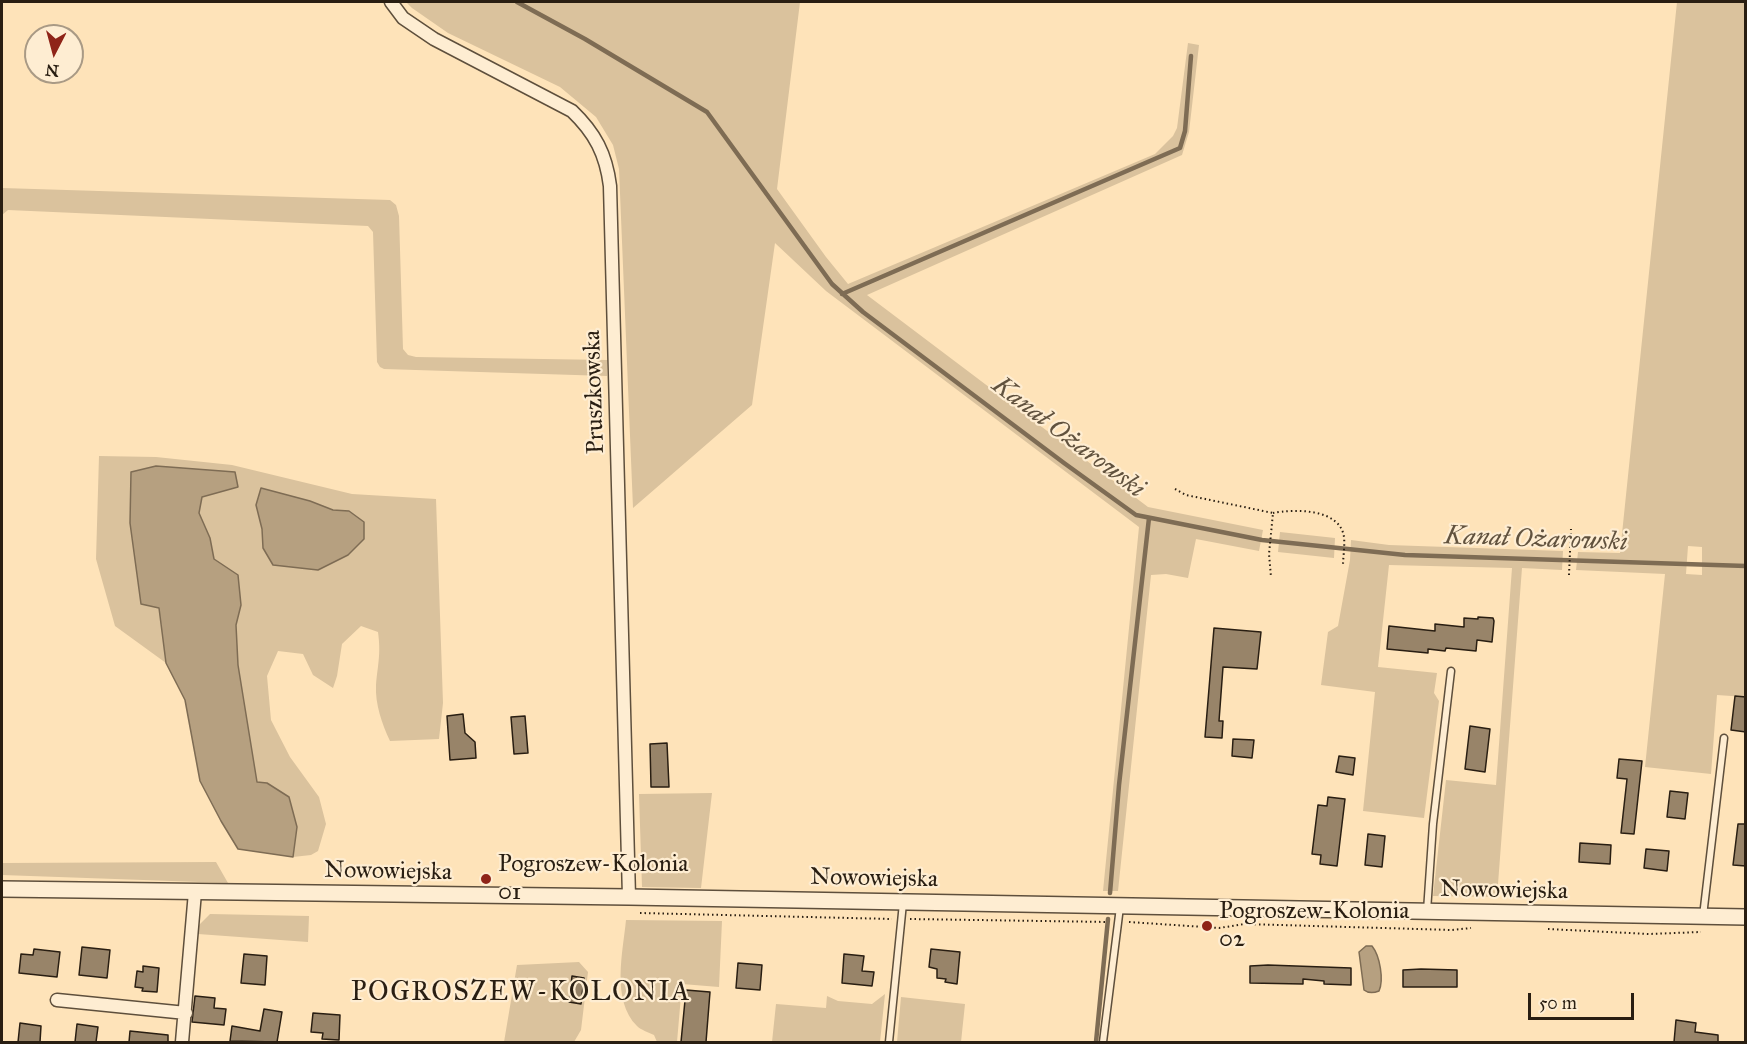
<!DOCTYPE html>
<html>
<head>
<meta charset="utf-8">
<style>
  body { margin:0 }
  #map { position:relative; width:1747px; height:1044px; overflow:hidden; background:#fee3b9; font-family:"IM FELL Great Primer",serif }
  canvas { display:block }
  .frame { position:absolute; inset:0; border:3px solid #291e12; pointer-events:none }
  .north { position:absolute; left:24px; top:24px; width:60px; height:60px; box-sizing:border-box; background:#feedd2; border:2px solid #a99a85; border-radius:50%; rotate:186deg; font-size:16px; font-weight:700; line-height:24px; text-align:center; color:#291e12 }
  .north::after { content:''; display:block; margin:auto; width:21px; height:27px; background:#8f2418; clip-path:polygon(50% 0,100% 100%,50% 72%,0 100%) }
  .scale { position:absolute; left:1528px; top:993px; width:106px; height:27px; box-sizing:border-box; border:3px solid #291e12; border-top:0; padding-left:8px; font-size:18px; line-height:21px; white-space:nowrap; color:#291e12; -webkit-text-stroke:4px #feedd2; paint-order:stroke }
</style>
</head>
<body>
<div id="map">
<canvas width="1747" height="1044"></canvas>
<div class="frame"></div>
<div class="north">N</div>
<div class="scale">50 m</div>
</div>
<script>
const context = document.querySelector('canvas').getContext('2d');
context.lineJoin = 'round';
function fill(path, color) {
  context.fillStyle = color;
  context.fill(path, 'evenodd');
}
function trace(path, color, width, dash) {
  context.strokeStyle = color;
  context.lineWidth = width;
  context.lineCap = dash ? 'butt' : 'round';
  context.setLineDash(dash || []);
  context.stroke(path);
}
function label(font, color, halo, rows, align = 'center') {
  context.font = font + ' "IM FELL Great Primer",serif';
  context.lineWidth = 4.5;
  context.setLineDash([]);
  context.textBaseline = 'middle';
  context.strokeStyle = halo;
  context.fillStyle = color;
  for (const [text, x, y, turn = 0] of rows) {
    context.save();
    context.translate(x, y);
    context.rotate((+turn || 0) * Math.PI / 180);
    context.textAlign = isNaN(turn) ? turn : align;
    if (halo) context.strokeText(text, 0, 0);
    context.fillText(text, 0, 0);
    context.restore();
  }
}
fill(new Path2D(`
  M406,2H800L777,189L826,257L848,284L1155,154L1173,136L1177,128L1188,43L1199,45L1189,132L1182,155L867,295L1148,507L1263,530L1259,551L1196,539L1188,578L1166,574L1151,575L1118,891H1103L1139,527L826,291L775,243L752,405L633,508L619,169L613,145L596,117L560,87L448,33L412,8Z
  M1677,2H1745L1746,697L1717,695L1711,774L1645,767L1665,574L1576,570L1578,552L1620,553ZM1688,546L1702,547V575L1686,574Z
  M2,188L390,200L396,205L399,216L403,349L408,355L416,357L607,360V376L384,369L380,367L377,362L373,232L368,226L8,210L2,215Z
  M99,456L156,457L232,465L352,494L436,499L443,703L439,739L390,741C382,724 375,704 376,685C378,663 381,654 378,632L361,626L342,644L337,676L333,688L313,675L303,654L278,651L267,676L271,720L290,757L319,797L326,824L318,851L311,855L293,857L297,827L267,783L257,782L238,665L236,625L241,605L214,559L210,538L199,513L202,497L131,472L130,523L141,604L159,608L166,663L115,626L96,559ZM285,494L333,510L349,511L347,555C324,566 298,567 273,565L263,548L262,529L256,505Z
  M1280,532L1335,538L1334,558L1278,552Z
  M1351,540L1389,545L1563,551L1562,570L1522,568L1497,897L1433,896L1446,780L1496,785L1512,568L1389,565L1378,667L1437,673L1434,693L1439,701L1424,818L1363,811L1375,692L1321,685L1328,632L1338,626L1350,560Z
  M712,793L701,888L642,887L639,794Z
  M216,862L228,883L2,875V863Z
  M210,914L309,916L308,942L198,934L199,925Z
  M626,920L722,921L719,987L682,984L677,1042H657L654,1035C648,1032 641,1030 637,1026C611,1000 623,952 626,920Z
  M579,962L588,972L581,1030L574,1042H504L517,965Z
  M885,994L880,1042H772L776,1004L826,1008L827,996L838,1001L872,1004Z
  M901,997L965,1004L961,1042H897Z`), '#dac29d');
const water = new Path2D(`
  M156,466L235,472L238,487L202,497L199,513L210,538L214,559L238,575L241,605L236,625L238,665L257,782L267,783L289,797L297,827L293,857L238,849L221,821L200,781L185,700L166,663L159,608L141,604L130,523L131,472Z
  M261,488L310,501L333,510L349,511L364,522V539L348,555L318,570L273,565L263,548L262,529L256,505Z
  M1366,946H1372C1380,956 1384,980 1379,991C1374,993 1369,994 1364,990L1359,952Z`);
fill(water, '#b6a080');
trace(water, '#7e6c54', 1.5);
trace(new Path2D(`
  M517,2L585,39L707,112L832,284L863,312L1064,463L1136,515L1262,540L1405,555L1746,566
  M842,294L1180,148L1185,131L1191,56
  M1110,893L1119,785L1149,518
  M1096,1042L1108,919`), '#7e6c54', 4.5);
const building = new Path2D(`
  M1478,617L1493,618L1494,621L1492,642L1477,640L1476,651L1446,648L1445,651L1428,649V653L1387,649L1389,626L1435,631V624L1464,627V618L1478,619Z
  M1214,628L1261,632L1257,669L1223,667L1219,721H1223L1222,738L1205,737Z
  M1735,696L1746,697V732L1731,730Z
  M463,714L465,733L475,742L476,758L450,760L447,716Z
  M525,716L528,753L514,754L511,717Z
  M1470,726L1490,729L1485,772L1465,769Z
  M1233,739L1254,740L1252,758L1232,756Z
  M667,743L669,787H651L650,744Z
  M1339,756L1355,758L1353,775L1336,772Z
  M1619,759L1642,761L1634,834L1621,833L1627,779L1617,778Z
  M1670,791L1688,793L1685,819L1667,817Z
  M1328,797L1345,799L1337,866L1320,864L1321,855L1312,854L1318,805L1327,806Z
  M1738,824H1746V866L1733,865Z
  M1368,834L1385,836L1382,867L1365,865Z
  M1580,843L1611,845L1610,864L1579,862Z
  M1646,849L1669,851L1667,871L1644,868Z
  M82,947L110,950L107,978L79,975Z
  M34,949L60,952L57,977L19,973L21,954L33,955Z
  M931,949L960,952L957,984L945,982L946,979L937,978V969L929,967Z
  M244,954L267,956L265,985L241,983Z
  M844,954L864,956L862,971L874,972L872,986L842,983Z
  M738,963L762,965L760,990L736,988Z
  M1268,965L1351,968V985L1324,984V981L1303,979V984L1250,983V966Z
  M143,966L159,968L157,992L142,991L143,988L135,987L137,971L143,972Z
  M1421,969L1457,970V987H1403V970Z
  M572,976L584,978L581,1004L569,1002Z
  M686,990L710,992L706,1042H681Z
  M195,996L215,998L214,1008L226,1009L224,1025L192,1022Z
  M264,1009L282,1012L277,1042L230,1041L232,1026L260,1031Z
  M313,1013L340,1015L339,1040L322,1039L323,1033L311,1032Z
  M1676,1020L1696,1023L1695,1032L1718,1035V1042H1674Z
  M20,1023L41,1026L40,1042H18Z
  M77,1024L98,1027L96,1042H75Z
  M130,1031L168,1035V1042H129Z`);
fill(building, '#988469');
trace(building, '#291e12', 1.5);
const service = new Path2D(`
  M1427,911L1433,824L1451,671
  M1703,916L1724,738
  M889,1042L903,903
  M1103,1042L1120,907`);
const minor = new Path2D(`
  M391,2L403,18L434,39L572,111C595,133 606,154 610,186L629,897
  M57,1000L186,1013
  M182,1042L195,892`);
const tertiary = new Path2D(`
  M2,889L629,897L1746,917`);
trace(service, '#5e4f3c', 9);
trace(minor, '#5e4f3c', 15);
trace(tertiary, '#5e4f3c', 18);
trace(new Path2D(`
  M1175,489L1186,495L1273,513L1269,554L1271,577
  M1273,513C1294,509 1340,508 1344,537C1345,546 1343,557 1343,566
  M1569,575L1571,529
  M640,913L892,919
  M910,919L1108,922
  M1129,922L1219,928L1245,924L1452,930L1471,928
  M1548,929L1649,934L1701,932`), '#291e12', 2, [1.5, 3]);
trace(service, '#feedd2', 6);
trace(minor, '#feedd2', 12);
trace(tertiary, '#feedd2', 15);
for (const [x, y, r, color] of [
  [486,879,6,"#8f2418"],
  [1207,926,6,"#8f2418"]
]) {
  const dot = new Path2D();
  dot.arc(x, y, r, 0, 2 * Math.PI);
  context.fillStyle = color;
  context.fill(dot);
  trace(dot, '#feedd2', 2);
}
label('24px', '#291e12', '#feedd2', [
  ["Pruszkowska",595,392,-92],
  ["Nowowiejska",388,872,1],
  ["Nowowiejska",874,879,1],
  ["Nowowiejska",1504,891,1]
]);
label('24px', '#291e12', '#feedd2', [
  ["Pogroszew-Kolonia",498,865],
  ["01",498,893],
  ["Pogroszew-Kolonia",1219,912],
  ["02",1219,940]
], 'left');
label('italic 26px', '#61523e', '#feedd2', [
  ["Kanał Ożarowski",1068,438,37],
  ["Kanał Ożarowski",1536,540,2]
]);
context.letterSpacing = '1.5px';
label('27px', '#291e12', '#feedd2', [
  ["POGROSZEW-KOLONIA",521,993]
]);
context.letterSpacing = '0px';
</script>
</body>
</html>
